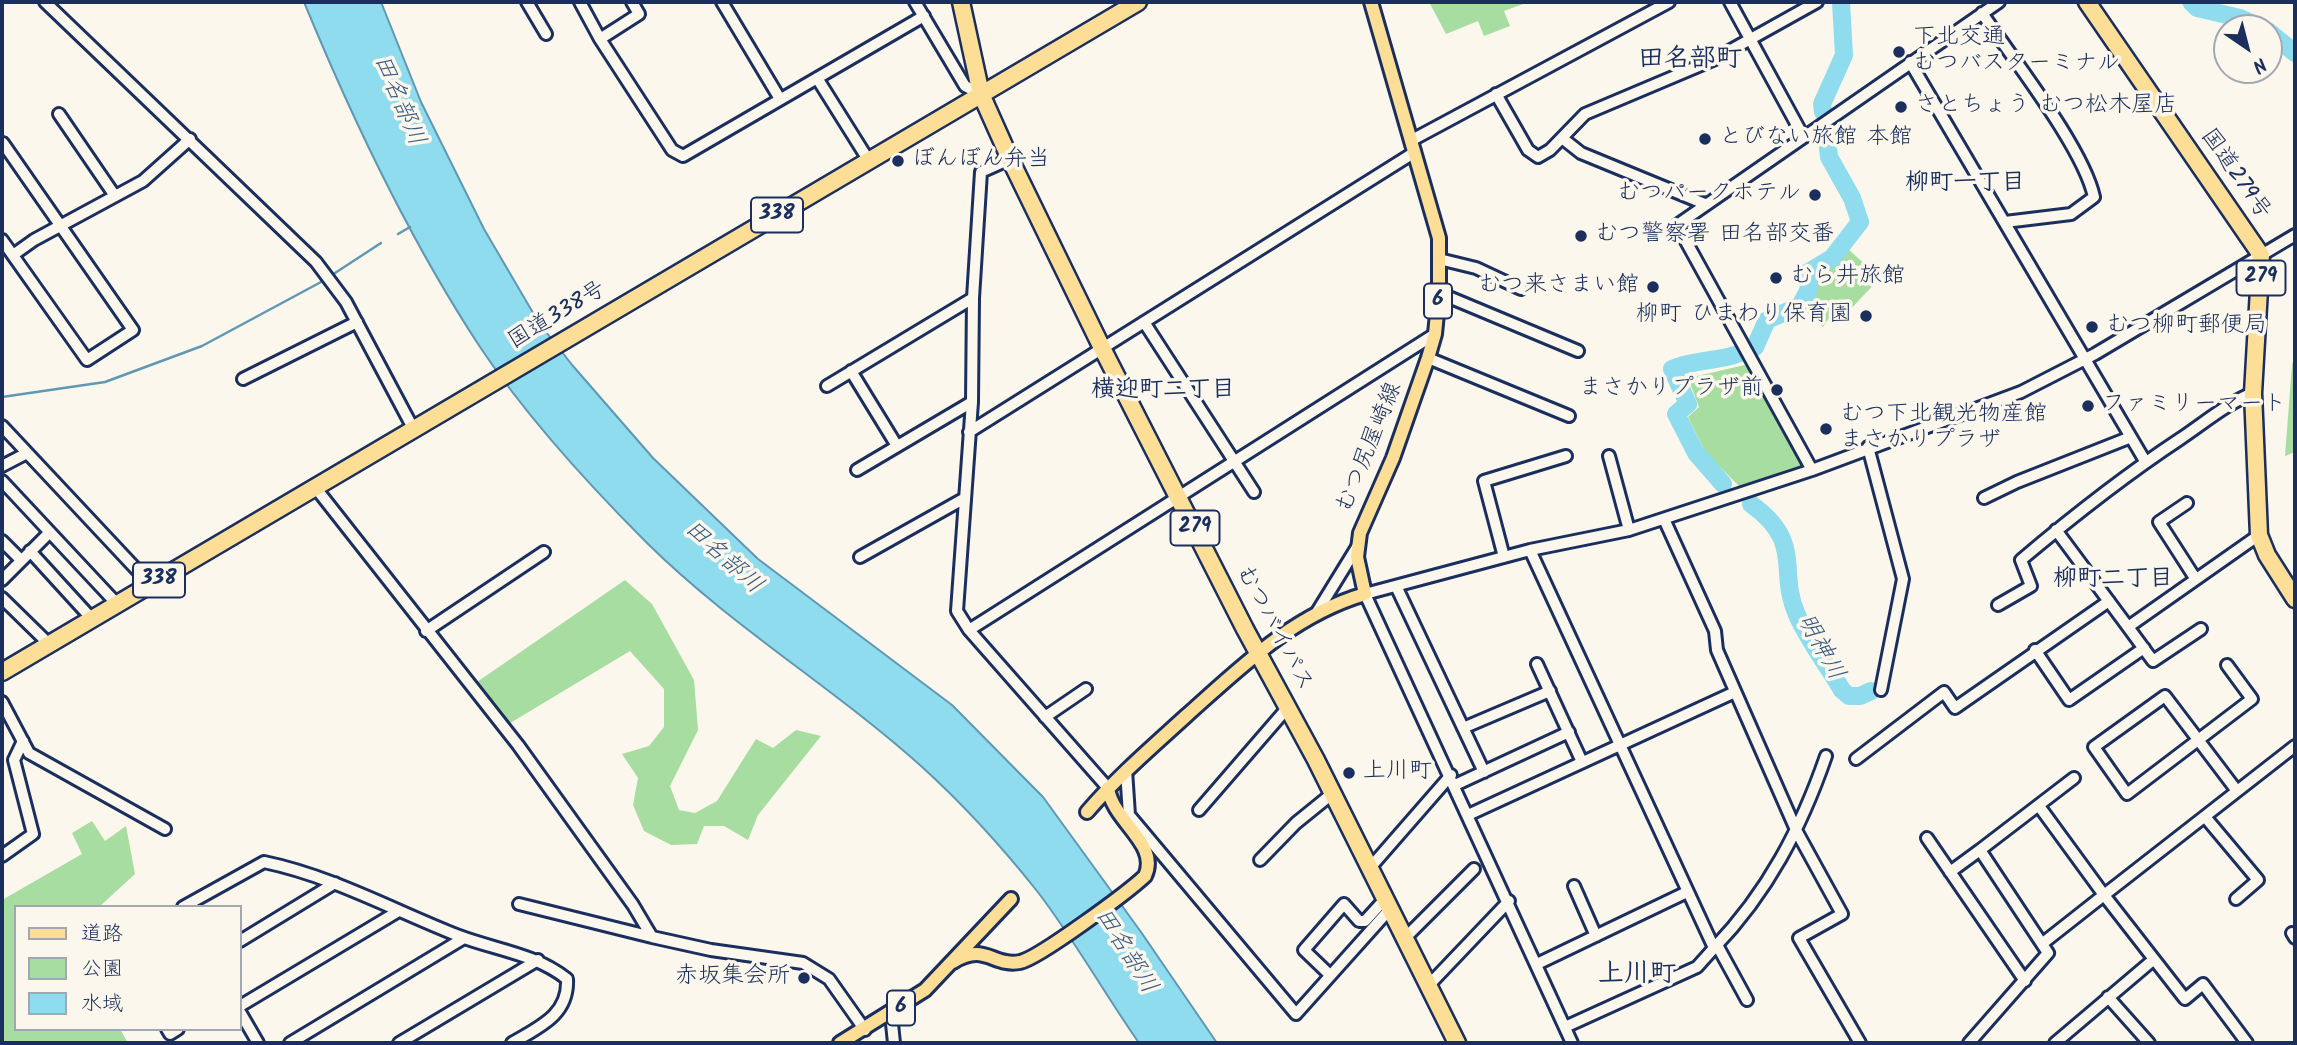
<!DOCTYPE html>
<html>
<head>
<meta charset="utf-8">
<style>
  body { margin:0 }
  #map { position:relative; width:2297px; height:1045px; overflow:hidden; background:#fbf7ec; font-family:Kalam,"Klee One",sans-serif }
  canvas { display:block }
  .frame { position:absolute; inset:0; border:4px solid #1b2f5e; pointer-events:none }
  .legend { position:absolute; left:14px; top:905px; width:228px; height:126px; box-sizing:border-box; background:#fbf7ec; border:2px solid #a1a7b3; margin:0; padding:9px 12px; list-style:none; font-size:21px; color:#1b2f5e }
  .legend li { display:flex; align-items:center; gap:14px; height:35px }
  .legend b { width:35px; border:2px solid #a1a7b3 }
  .north { position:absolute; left:2213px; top:14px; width:70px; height:70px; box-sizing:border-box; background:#fbf7ec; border:2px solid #a1a7b3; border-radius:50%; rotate:145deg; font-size:19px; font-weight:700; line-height:28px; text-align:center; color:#1b2f5e }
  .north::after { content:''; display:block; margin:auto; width:24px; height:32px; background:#1b2f5e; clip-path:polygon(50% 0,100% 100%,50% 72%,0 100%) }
</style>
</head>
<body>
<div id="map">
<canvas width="2297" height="1045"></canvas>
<div class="frame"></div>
<ul class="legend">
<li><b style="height:9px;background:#fcde96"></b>道路</li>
<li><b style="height:19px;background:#a7dda0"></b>公園</li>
<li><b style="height:19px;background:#8edced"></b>水域</li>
</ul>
<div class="north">N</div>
</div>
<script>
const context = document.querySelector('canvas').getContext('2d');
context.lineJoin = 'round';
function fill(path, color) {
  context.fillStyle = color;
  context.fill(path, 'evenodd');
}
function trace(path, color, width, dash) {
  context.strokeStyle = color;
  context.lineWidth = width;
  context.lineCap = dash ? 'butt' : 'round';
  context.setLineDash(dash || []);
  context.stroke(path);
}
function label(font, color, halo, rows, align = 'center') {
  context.font = font + ' Kalam,"Klee One",sans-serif';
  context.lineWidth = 7;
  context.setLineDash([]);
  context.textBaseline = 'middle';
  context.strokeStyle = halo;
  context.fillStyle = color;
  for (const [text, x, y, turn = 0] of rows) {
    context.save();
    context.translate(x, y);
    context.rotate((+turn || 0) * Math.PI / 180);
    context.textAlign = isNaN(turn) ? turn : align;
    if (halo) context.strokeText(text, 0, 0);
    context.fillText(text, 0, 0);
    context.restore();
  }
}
fill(new Path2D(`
  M1429,2H1529L1504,11L1510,26L1484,36L1478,21L1446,34Z
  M1846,247L1880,278L1846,314L1834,311L1823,327L1802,308L1813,293L1818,275Z
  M2295,353V452L2285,456L2292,365Z
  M1745,365L1802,466L1743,490L1706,453L1688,417L1699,407L1688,378Z
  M625,580L652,604L694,680L698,730L670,786L679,810L695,813L717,801L756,739L773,748L796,730L821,736L758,815L748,840L724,826H704L697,844L671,845L644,831L633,805L638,778L622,754L649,746L664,727V689L630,651L507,725L477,682Z
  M92,821L105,841L126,826L135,874L99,907H16V1029H120L128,1043H2V900L82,854L72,833Z`), '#a7dda0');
const water = new Path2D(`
  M304,2H381L421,102L484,229L539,323L573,366L653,458L758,559L952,705L1043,797L1141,932L1217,1043H1139C1104,993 1074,939 1037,891C1002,847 963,804 921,766C833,687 732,627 647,543C590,486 524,413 480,347C409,239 353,121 304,2Z`);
fill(water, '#8edced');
trace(water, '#6097b4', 2);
trace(new Path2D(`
  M398,234L410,227
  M335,273L381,243
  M2,397L105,382L202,346L321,282`), '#6097b4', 2.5);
trace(new Path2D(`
  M2191,2L2197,8L2240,18L2261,28
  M2269,32L2295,53
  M1823,112L1822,104L1844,55L1841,2
  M1755,347L1767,320L1800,306L1809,289L1807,273L1832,258L1860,222L1852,198L1829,157L1826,131
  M1723,484L1696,453L1676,414L1688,404L1672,369C1695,359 1718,362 1740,353
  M1751,504C1805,543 1777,570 1797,615C1809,641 1827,665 1842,690L1849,696H1860L1871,691`), '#8edced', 18);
const minor = new Path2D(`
  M45,2L316,262L346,302L414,430
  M527,2L546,34
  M580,2L600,39L672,150L683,156L924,16
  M722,2L780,99
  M915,2L965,86L981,94
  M1730,2L1803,136
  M1982,13C2012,58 2083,147 2094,197L2071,214L2005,222
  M600,39L639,14L632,2
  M1910,62L2145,461
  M817,78L869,161
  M1496,94L1528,150L1538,157L1550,150L1585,114L1713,60L1817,2
  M59,114L115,196
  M1562,138L1581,153L1705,204
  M1412,140L1669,2
  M1010,159L981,172L973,298L972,402L957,611L969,630L1108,788
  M2,240L87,360L133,330L3,143
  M13,255L34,240L143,181L190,139
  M1439,259L1476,268L1521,289
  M1439,293L1578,351
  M1144,322L1254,492
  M1428,358L1569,416
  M851,371L897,446
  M243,379L357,322
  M827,386L973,298
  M2,426L151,585
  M969,432L1415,152
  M1868,447L1903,579L1881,690
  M1609,456L1629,530
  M2,466L27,453
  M857,470L972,402
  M1812,470L1677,225L1999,2
  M2,481L117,604
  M315,487L518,745L633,905L652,937L711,950L803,963L829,979L865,1030
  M1984,498L2017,482L2131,437
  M2187,503L2159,522L2195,578
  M1664,519L1715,631L1717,650L1797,832L1842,914L1799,938L1860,1043
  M2056,530L2128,627
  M2,541L21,560
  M1530,550L1714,948L1697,967L1565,1027
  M30,551L92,619
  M860,557L965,498
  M1504,557L1484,481L1566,456
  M2,580L49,533
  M1396,586L1484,772
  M2,598L49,644
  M1998,605L2031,586L2021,560C2072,517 2124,476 2180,439C2204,423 2226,404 2253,393
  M1317,612L1357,547
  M2201,629L2153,661L2128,627L2259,535
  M969,630L1435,334
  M426,631L544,552
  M2035,650L2069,700L2144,648
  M1537,664L1582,762
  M2227,665L2252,699L2127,794L2094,747L2165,696L2237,791
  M2,702L29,753L165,829
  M1045,717L1086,689
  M1463,728L1550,691
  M1856,759L1944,692L1955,708L2109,601
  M1126,770L1129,815L1296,1014L1390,909
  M1455,785L1569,732
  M2039,806L2104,895L2043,943
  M1199,810L1289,706
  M1468,815L1735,692
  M2206,818L2258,880L2236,899
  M1927,838L2025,981
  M2,856L33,834L14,760L23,741
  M1260,860L1296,823L1333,793
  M1369,869L1451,775
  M1950,872L1980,850
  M1574,886L1596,936
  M519,904L652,937
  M183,907L264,862C332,876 395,911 459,936C496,950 536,954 567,979C569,1015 539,1027 512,1043
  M2292,933L2295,938
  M1404,939L1474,869
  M240,941L335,883
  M1717,945L1747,1000
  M1714,948C1768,892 1801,828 1826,756
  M1537,964L1687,892
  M1330,975L1304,950L1344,904L1359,921H1365L1385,899
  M1428,986L1509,901
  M2108,997L2149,1043
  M240,1006L397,912
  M240,1012L258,1043
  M891,1014L894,1043
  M167,1029L170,1034L178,1029
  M290,1043L464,938
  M399,1043L538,960
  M1572,1043L1365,594L1530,550L1629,530L1812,470L2021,392L2095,354L2295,235
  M1969,1043L2048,953L1980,850L2074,778
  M2055,1043L2153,960
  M2247,1043L2203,984L2185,999L2104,895L2295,746`);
const major = new Path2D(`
  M1087,812C1117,777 1152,747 1186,716C1241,667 1293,615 1365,594L1357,557L1360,533L1393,458L1428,358L1435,334L1439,293V238L1371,2
  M953,962C985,942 993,967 1020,962C1039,958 1128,892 1145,876C1160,844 1113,822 1108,788
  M840,1043L925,990L1011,899`);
const highway = new Path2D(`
  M961,2L981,94L1010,159L1102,348L1245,629L1316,760L1457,1043
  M2087,2L2261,255L2253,393L2259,535L2267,555L2295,599
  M2,672L1138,2`);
trace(minor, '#1b2f5e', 16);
trace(major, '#1b2f5e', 18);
trace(highway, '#1b2f5e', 21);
trace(minor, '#fbf7ec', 10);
trace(major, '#fcde96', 12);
trace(highway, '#fcde96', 16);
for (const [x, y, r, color] of [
  [1899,52,7,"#1b2f5e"],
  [1901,107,7,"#1b2f5e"],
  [1705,139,7,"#1b2f5e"],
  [898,161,7,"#1b2f5e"],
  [1815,195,7,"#1b2f5e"],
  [1581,236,7,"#1b2f5e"],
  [1776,278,7,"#1b2f5e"],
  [1653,287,7,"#1b2f5e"],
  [1866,316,7,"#1b2f5e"],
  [2092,327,7,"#1b2f5e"],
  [1777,390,7,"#1b2f5e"],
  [2088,406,7,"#1b2f5e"],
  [1826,429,7,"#1b2f5e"],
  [1349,773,7,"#1b2f5e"],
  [804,978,7,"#1b2f5e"]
]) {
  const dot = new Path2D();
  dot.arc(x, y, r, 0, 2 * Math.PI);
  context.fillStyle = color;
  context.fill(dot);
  trace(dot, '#fbf7ec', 2.5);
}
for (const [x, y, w] of [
  [777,215,52],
  [2261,278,49],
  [1438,301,28],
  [1195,528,49],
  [159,580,52],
  [901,1008,28]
]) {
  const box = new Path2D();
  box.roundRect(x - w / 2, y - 17.5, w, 35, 5);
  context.fillStyle = '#fbf7ec';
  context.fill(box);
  trace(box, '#1b2f5e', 2);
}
label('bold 21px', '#1b2f5e', null, [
  ["338",777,215],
  ["279",2261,278],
  ["6",1438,301],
  ["279",1195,528],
  ["338",159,580],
  ["6",901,1008]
]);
label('23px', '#1b2f5e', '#fbf7ec', [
  ["下北交通",1913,39],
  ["むつバスターミナル",1913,65],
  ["さとちょう むつ松木屋店",1915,107],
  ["とびない旅館 本館",1719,139],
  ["ぼんぼん弁当",912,161],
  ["むつパークホテル",1801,195,"right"],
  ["むつ警察署 田名部交番",1595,236],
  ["むら井旅館",1790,278],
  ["むつ来さまい館",1639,287,"right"],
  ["柳町 ひまわり保育園",1852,316,"right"],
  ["むつ柳町郵便局",2106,327],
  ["まさかりプラザ前",1763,390,"right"],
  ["ファミリーマート",2102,406],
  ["むつ下北観光物産館",1840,416],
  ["まさかりプラザ",1840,442],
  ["上川町",1363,773],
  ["赤坂集会所",790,978,"right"]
], 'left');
label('23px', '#1b2f5e', '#fbf7ec', [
  ["国道279号",2234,175,55],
  ["国道338号",558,317,-31],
  ["むつ尻屋崎線",1371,448,-68],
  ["むつバイパス",1273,629,62]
]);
label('italic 24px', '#385a82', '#fbf7ec', [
  ["田名部川",397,101,67],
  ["田名部川",722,559,42],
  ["明神川",1819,648,61],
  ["田名部川",1124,952,58]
]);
label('bold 24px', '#1b2f5e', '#fbf7ec', [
  ["柳町一丁目",1965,185],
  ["横迎町二丁目",1163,392],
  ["柳町二丁目",2113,581]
]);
label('bold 26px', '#1b2f5e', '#fbf7ec', [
  ["田名部町",1690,62],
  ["上川町",1637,977]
]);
</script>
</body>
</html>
